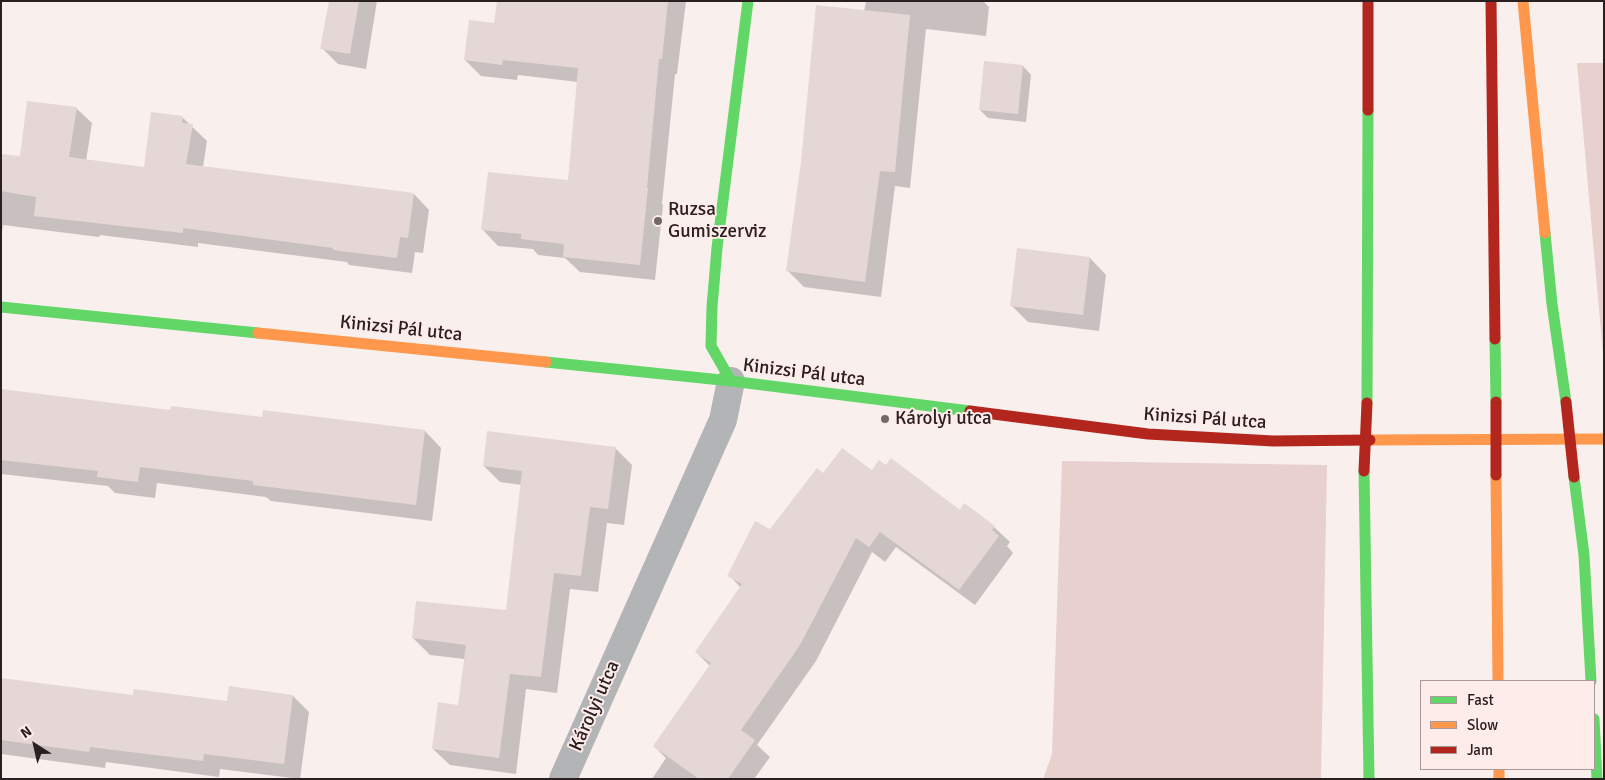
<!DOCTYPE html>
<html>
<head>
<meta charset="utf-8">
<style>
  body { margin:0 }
  #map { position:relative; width:1605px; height:780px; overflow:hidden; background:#f9f0ee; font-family:Signika,sans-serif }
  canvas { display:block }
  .frame { position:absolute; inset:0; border:2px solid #2a201f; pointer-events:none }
  .legend { position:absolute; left:1420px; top:680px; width:175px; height:90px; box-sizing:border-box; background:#fdecea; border:1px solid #a99a99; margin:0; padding:6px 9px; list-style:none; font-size:15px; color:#2a201f }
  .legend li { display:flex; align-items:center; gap:10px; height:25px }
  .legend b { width:25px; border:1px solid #a99a99 }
  .north { position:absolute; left:10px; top:720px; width:50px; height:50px; -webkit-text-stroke:4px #fdecea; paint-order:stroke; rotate:325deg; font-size:14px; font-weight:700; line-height:20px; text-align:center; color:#2a201f }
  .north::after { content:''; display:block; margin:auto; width:18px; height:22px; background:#2a201f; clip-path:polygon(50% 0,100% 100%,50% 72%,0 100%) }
</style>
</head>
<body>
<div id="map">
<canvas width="1605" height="780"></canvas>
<div class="frame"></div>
<ul class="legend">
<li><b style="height:6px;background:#63d668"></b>Fast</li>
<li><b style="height:6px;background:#ff974d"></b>Slow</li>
<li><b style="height:6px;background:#b3261e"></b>Jam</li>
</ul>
<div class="north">N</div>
</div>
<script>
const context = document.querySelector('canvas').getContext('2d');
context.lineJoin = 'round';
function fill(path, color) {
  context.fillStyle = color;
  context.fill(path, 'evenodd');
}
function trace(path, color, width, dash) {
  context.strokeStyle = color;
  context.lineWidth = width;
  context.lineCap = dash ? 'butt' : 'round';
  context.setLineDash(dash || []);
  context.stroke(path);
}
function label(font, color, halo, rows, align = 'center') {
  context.font = font + ' Signika,sans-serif';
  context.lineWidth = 4;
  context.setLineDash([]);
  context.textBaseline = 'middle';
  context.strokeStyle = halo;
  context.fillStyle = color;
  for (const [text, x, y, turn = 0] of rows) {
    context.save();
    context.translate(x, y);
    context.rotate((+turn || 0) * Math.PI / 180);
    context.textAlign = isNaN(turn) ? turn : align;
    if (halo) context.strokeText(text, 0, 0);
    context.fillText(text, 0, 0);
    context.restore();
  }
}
fill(new Path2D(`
  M1577,63H1604V365Z
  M1062,461L1327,465L1321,779H1043L1052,754Z`), '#e7d0ce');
fill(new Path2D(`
  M330,1H377L366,69L338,64L322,48Z
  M498,1H686L677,74H675L662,204L663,205L655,280L580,272L565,258L538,255L533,249L498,246L483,230L569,181L578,82L518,75L517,80L481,76L465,60L495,25Z
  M866,1H983L989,7L986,36L926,29L910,188L895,186L881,297L804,287L788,271L864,12Z
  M1023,66L1031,75L1026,122L988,118L980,110Z
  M76,108L92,123L86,161L145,169L182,117L207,141L203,167L414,194L429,210L423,253L415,252L412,273L349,265L347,262L198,243V247L100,235L99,237L3,225L2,232H1V155L22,158Z
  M1090,258L1106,275L1099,331L1028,322L1012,306Z
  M1,390L171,411L425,431L441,448L432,521L271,501L266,497L157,483L155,498L115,493L108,486L1,474Z
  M615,448L632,465L624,525L607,523L598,592L570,589L557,693L526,689L516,774L450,765L433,749L459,706L465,659L430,655L413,638L507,612L522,485L500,482L484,466Z
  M872,472L994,527L1010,542L1007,546L1013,553L975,605L896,547L885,562L872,552L816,661L757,745L770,757L754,779H652L666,758L654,746L710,666L696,652L741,588L729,575L823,475Z
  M1,679L134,696L228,702L293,696L309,712L300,779L220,769L219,777L106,762L105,768L1,754Z`), '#0003');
fill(new Path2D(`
  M329,1H359L350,54L320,49Z
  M497,1H668L662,59H659L647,188H648L640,265L563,257L564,244L521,239V234L481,230L488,172L568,180L578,68L503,60L502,65L464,60L469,20L494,23Z
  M816,5L910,15L895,172L880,171L865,282L786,271L801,162Z
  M984,61L1023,65L1018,114L979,110Z
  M27,101L77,107L69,157L144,167L151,112L183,116L182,123L193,124L186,164L414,193L408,238L400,237L397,258L333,250V248L183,228V233L34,216L36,197L1,191V154L20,156Z
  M1017,248L1090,257L1083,315L1010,306Z
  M1,389L170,410L171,406L262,417L263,410L425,430L416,505L253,485V481L140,467L138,482L97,477L98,471L1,460Z
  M487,431L616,447L608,509L590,507L581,576L554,573L541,677L510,674L499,758L432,749L438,702L458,705L466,645L412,638L416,601L506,610L522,471L483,466Z
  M842,448L872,470L879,460L886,465L891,458L960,510L964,503L995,526L992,530L999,536L959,590L880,532L869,547L856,538L800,645L741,730L755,740L728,779H699L653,746L711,663L695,652L742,584L727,576L755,521L770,529L817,468L823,473Z
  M1,678L133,695L134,689L227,701L229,686L293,695L284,764L204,754L203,761L90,747L89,752L1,740Z`), '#e5d7d5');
trace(new Path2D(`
  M563,779L723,420L731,381`), '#b3b4b6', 28);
trace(new Path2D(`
  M1545,233L1552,304L1566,402
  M1,307L258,333
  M1495,339L1496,402
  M546,362L731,381L970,411
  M731,381L711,346L712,307L717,248L748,1
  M1367,403L1368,110
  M1364,471L1369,779
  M1574,477L1584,555L1591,681
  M1594,719L1597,779`), '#63d668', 11);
trace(new Path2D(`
  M1523,1L1545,233
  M258,333L546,362
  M1370,440L1604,439
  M1496,475L1498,681
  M1499,769V779`), '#ff974d', 11);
trace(new Path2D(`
  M1491,1L1495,339
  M1368,110V1
  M970,411L1148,434L1273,441L1370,440`), '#b3261e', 11);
trace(new Path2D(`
  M1496,402V475
  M1566,402L1574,477
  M1364,471L1367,403`), '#b3261e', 11);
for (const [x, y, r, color] of [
  [658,221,5,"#726967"],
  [885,419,5,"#726967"]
]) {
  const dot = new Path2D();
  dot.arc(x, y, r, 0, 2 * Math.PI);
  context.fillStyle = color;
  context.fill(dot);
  trace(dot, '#fdecea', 2);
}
label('19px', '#2a201f', '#fdecea', [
  ["Ruzsa",668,210],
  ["Gumiszerviz",668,232],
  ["Károlyi utca",895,419]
], 'left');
label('19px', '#2a201f', '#fdecea', [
  ["Kinizsi Pál utca",401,329,6],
  ["Kinizsi Pál utca",804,373,7],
  ["Kinizsi Pál utca",1205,419,4],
  ["Károlyi utca",595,706,-66]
]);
</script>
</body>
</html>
